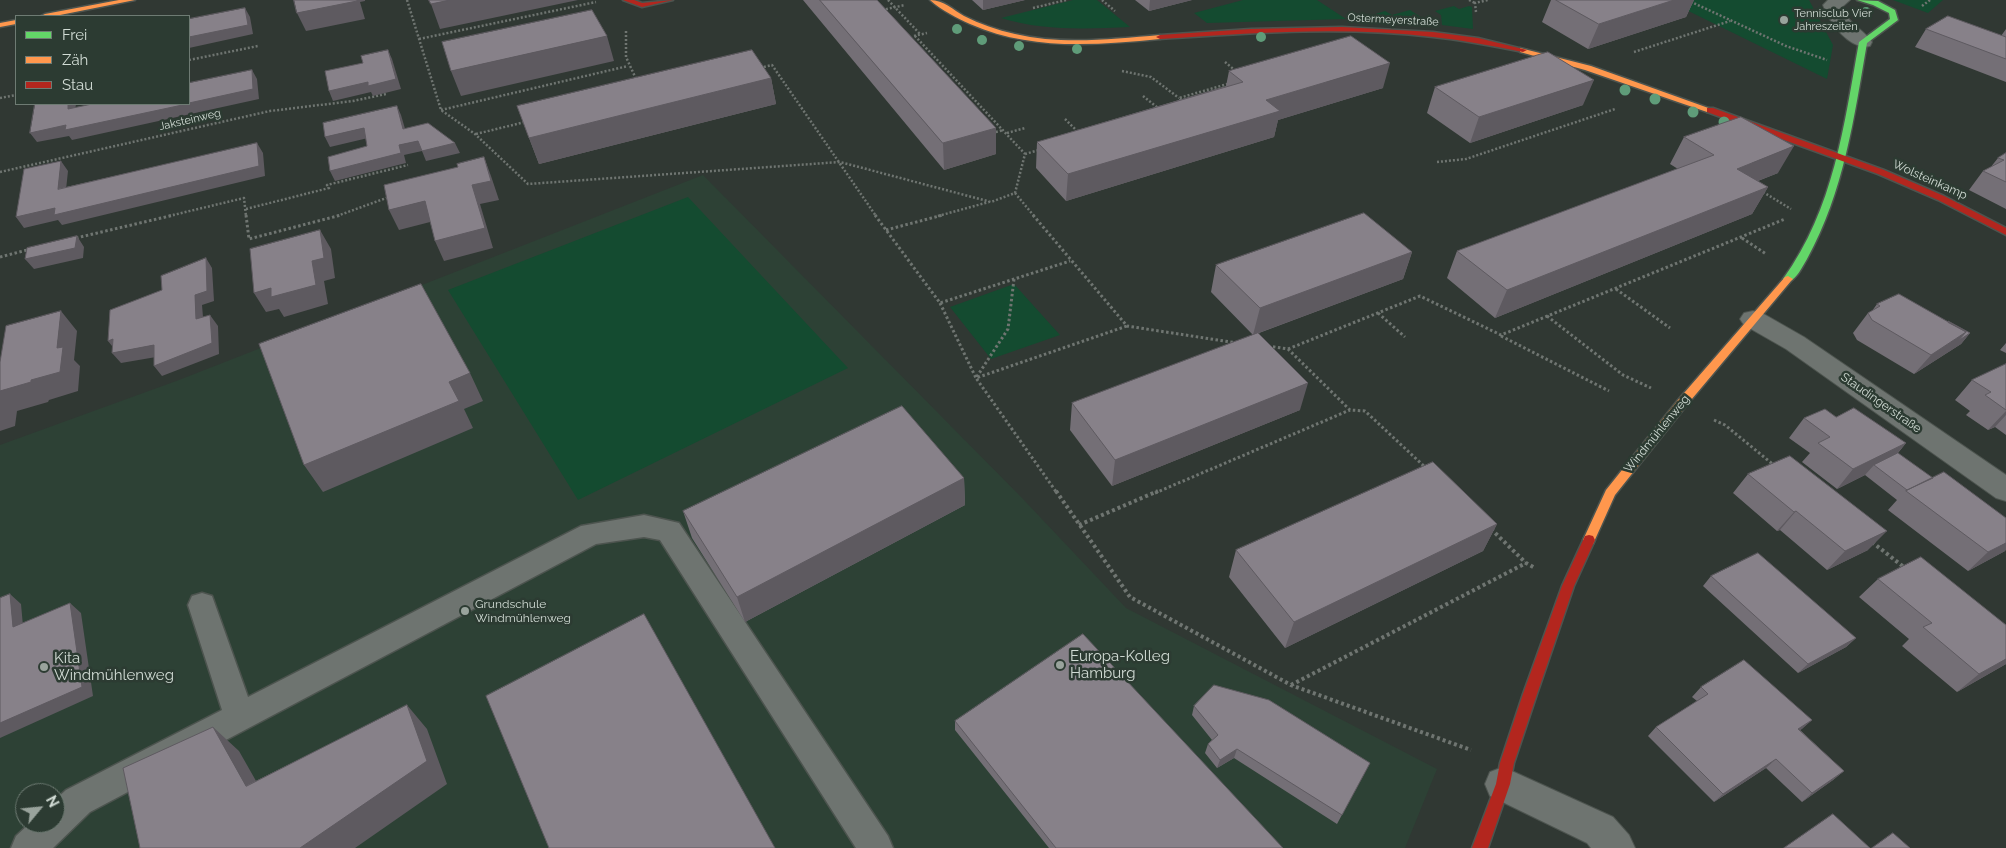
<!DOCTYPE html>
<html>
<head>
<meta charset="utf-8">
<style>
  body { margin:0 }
  #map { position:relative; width:2006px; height:848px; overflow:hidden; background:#303833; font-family:Raleway,sans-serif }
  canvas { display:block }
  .legend { position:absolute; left:15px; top:15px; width:175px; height:90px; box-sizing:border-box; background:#2c3b32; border:1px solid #6e7b73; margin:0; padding:6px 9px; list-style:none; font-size:15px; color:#d2dcd5 }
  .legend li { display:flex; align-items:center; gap:10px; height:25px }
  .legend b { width:25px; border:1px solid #6e7b73 }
  .north { position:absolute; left:15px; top:783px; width:50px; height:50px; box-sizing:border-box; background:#2c3b32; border:1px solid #6e7b73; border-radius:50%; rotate:62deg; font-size:14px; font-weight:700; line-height:20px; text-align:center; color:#d2dcd5 }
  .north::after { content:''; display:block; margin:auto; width:18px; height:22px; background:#99a39c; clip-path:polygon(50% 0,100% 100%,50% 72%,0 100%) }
</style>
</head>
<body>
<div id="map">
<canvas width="2006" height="848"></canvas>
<ul class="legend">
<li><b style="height:6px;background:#63d668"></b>Frei</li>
<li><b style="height:6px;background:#ff974d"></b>Zäh</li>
<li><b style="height:6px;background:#b3261e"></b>Stau</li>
</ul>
<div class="north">N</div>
</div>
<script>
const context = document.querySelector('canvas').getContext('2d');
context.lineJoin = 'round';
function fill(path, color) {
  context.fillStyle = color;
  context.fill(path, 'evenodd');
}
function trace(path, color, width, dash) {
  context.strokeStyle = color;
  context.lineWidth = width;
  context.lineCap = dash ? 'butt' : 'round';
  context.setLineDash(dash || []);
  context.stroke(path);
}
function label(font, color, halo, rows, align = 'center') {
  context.font = font + ' Raleway,sans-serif';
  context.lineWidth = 5;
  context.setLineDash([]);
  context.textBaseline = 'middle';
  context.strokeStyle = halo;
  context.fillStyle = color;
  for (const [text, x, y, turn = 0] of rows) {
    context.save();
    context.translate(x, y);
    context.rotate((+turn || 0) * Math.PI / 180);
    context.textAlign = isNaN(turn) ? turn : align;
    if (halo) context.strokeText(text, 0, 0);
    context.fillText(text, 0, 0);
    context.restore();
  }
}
fill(new Path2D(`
  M703,175L1023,499L1126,608L1437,769L1405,848H0V445L179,380ZM25,793H55V823H25Z`), '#2d4135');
fill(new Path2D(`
  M1073,0H1097L1130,27C1087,29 1042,31 1001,18Z
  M1243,0H1317L1346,19L1207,23L1194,13Z
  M1666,0H1809L1833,45L1827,79Z
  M1893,0H1943L1928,13Z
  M1454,6L1459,9L1469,6L1472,7L1473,29L1442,25L1441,15L1435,11Z
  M1410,10L1425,20V23L1370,19L1366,17L1385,11L1392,15Z
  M688,197L848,368L578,500L448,290Z
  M1014,284L1060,335L991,359L950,307Z`), '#144b30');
const lane = new Path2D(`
  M644,515L679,523L888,836L893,848H856L660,540L644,537L596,544L90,812L53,848H11L16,836L30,823H55V800L66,790L222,710L188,605L192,596L202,593L212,596L248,697L581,526Z`);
const street = new Path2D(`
  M1828,0H1850L1842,7C1847,23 1863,29 1872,42L1870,46C1850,51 1829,22 1823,5Z
  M1753,311L1762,313L1804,337L2006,475V501L1996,498L1786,349L1744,325L1740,319L1744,313Z
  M1503,767L1613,817L1629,835L1635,848H1591L1587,843L1490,796L1485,784L1490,772Z`);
const fast = new Path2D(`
  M1857,0L1878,1L1895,10L1898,20L1867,43C1854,118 1844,192 1807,259C1802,267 1797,279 1788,282L1783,279C1834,209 1844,125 1859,42L1890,19L1889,13L1873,5Z`);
const slow = new Path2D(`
  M119,0H135L55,16H41L45,14Z
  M930,0C944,0 953,10 964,16C980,24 997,30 1015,34C1062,45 1112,39 1160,35L1164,37L1160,39C1096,45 1031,51 970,24C957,18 941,10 930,0Z
  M16,20V24L0,27V23Z
  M1520,48L1591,66L1714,110L1710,112H1707L1585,70L1520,52Z
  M1788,276L1793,279L1791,281L1686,406L1615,495L1593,544L1589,545L1585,544L1583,540L1606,490L1678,400L1785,277Z`);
const jam = new Path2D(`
  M623,0H634L642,3L673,0L642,7Z
  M1342,27L1433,32L1478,38L1527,50L1523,52C1493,46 1463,40 1433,37C1342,26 1251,33 1160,39L1156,37L1160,35L1251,29Z
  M1707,108H1713L1884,170L1944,196L2006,228V235L1938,200L1878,174L1707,112Z
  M1589,535L1593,536L1595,540L1574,586L1537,694L1514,763L1510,784L1488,848H1472L1496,784L1500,763L1523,694L1562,586L1585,536Z`);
trace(lane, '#4d544f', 3);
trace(street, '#4d544f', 2);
trace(fast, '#4d544f', 3);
trace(slow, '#4d544f', 3);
trace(jam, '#4d544f', 3);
trace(new Path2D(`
  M407,0L441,110L475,134L528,184L840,162L991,202L1015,193L1025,154L915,36
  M888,0L920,34
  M1102,0L1115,11
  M1469,0L1475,3
  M1687,0L1786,46L1827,60
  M1922,6L1930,0
  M1033,8L1066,0
  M882,10L905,5
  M1476,12L1475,3L1488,0
  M626,31V57L637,81
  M914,36L927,33
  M419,39L596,2
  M1634,52L1730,21
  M189,60L258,46
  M1225,62L1237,72
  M760,68L772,65L876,216
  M1122,71L1151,77L1179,98
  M1143,96L1158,108
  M0,98L16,95
  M1184,103L1179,98L1231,83
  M441,110L628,66
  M1065,119L1078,132
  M992,133L1004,130
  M1007,133L1025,128
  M476,134L525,122
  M1025,154L1039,150
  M1437,162L1466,159L1615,109
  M0,172L270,111L353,101L386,94
  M1763,192L1791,209
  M1015,193L1034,216
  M246,209L329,188L327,185L408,165
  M169,216L244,198L246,216
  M337,216L389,197
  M938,216L989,202`), '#6f7571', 2.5, [2, 2]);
trace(new Path2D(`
  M246,215L249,239L341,215
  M875,215L940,303L1070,261
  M1033,215L1127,326L1237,343
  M886,230L943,215
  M76,238L174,215
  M1742,238L1766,254
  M0,257L31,249
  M1014,279L1008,329L976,378L1057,493
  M1616,289L1670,328
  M940,303L976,378L1127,326
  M1378,313L1405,337
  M1547,316L1623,375L1651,388
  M1501,336L1609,391
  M1268,346L1288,349L1350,410L1365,411L1426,468
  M1288,349L1420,296L1501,335L1785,219
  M1714,420L1725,425L1775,466
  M1155,493L1350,410`), '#6f7571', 3, [2.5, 2.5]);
trace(new Path2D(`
  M1056,491L1130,597L1291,685L1471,750
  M1079,525L1158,491
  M1491,529L1526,563L1535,568
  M1872,542L1905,568
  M1291,685L1526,563`), '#6f7571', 4, [3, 3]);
fill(lane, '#6e7470');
fill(street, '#6e7470');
fill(fast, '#63d668');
fill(slow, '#ff974d');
fill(jam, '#b3261e');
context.fillStyle = '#5f9c79';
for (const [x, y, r] of [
  [1866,12,5],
  [957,29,5],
  [1261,37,5],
  [982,40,5],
  [1019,46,5],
  [1077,49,5],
  [1625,90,5.5],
  [1655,99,5.5],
  [1693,112,5.5],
  [1724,122,5.5]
]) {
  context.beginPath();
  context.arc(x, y, r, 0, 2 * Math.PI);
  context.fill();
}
fill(new Path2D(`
  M803,0H877L996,128V154L944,170Z
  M972,0H1025L983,10Z
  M1135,0H1192L1149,11Z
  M1551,0H1694L1686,17L1588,49L1542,22Z
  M1926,29L2001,36L2006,29V82L1915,47Z
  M1229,71L1383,88L1278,120L1274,137L1066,201L1036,168L1037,142L1226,86Z
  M771,78L776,104L539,164L517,106Z
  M1435,87L1583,105L1470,143L1427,113Z
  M1684,137L1778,173L1758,181L1768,187L1752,214L1495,318L1447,278L1457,251L1678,169L1670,164Z
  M2006,153V209L1969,190L1983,171L1990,168L1998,158Z
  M1412,252L1403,279L1259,333L1300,410L1112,486L1070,430L1072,403L1253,335L1211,292L1216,265Z
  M1877,304L1970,333L1961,344L1914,374L1857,340L1853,333L1868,313L1872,311Z
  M2006,343V353L2000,350Z
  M2006,364V435L1995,427L1988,430L1966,415L1970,411L1955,400L1972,380Z
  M1836,417L1906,443L1898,453L2005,551L1968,571L1888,510L1897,500L1865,475L1837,489L1802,462L1810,453L1789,438L1804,418Z
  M1748,474L1868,550L1827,570L1780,530L1777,531L1733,493Z
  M964,478L965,505L745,622L692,538L683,511Z
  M1497,524L1483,551L1285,648L1229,577L1236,550Z
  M1711,576L1856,638L1846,647L1798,673L1703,586Z
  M1878,579L2006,664L1957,692L1902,646L1909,639L1859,597Z
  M1701,687L1812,720L1800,730L1844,771L1833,780L1802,802L1766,768L1714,802L1648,736L1656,727L1697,701L1692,697Z
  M1194,706L1370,763L1337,824L1234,758L1217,768L1205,753L1208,744L1212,740L1192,715Z
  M955,721L1283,848H1049L955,730Z`), '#746f76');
fill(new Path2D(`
  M357,0H365V1L360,2L365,19L306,31L297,13Z
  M450,0H578L440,29L431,4Z
  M983,0H1025L983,10Z
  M1150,0H1192L1149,11Z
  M1674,0H1694L1686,17L1588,49L1599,24Z
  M245,8L250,17L253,34L189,48V37Z
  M607,36L614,61L461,96L451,71Z
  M388,50L392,59L401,89L373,96L371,92L333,101L329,91Z
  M1390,63L1383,88L1278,120L1274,137L1066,201L1068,174L1266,100Z
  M252,70L257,79L259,99L72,140L69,136L37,142L30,133Z
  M771,78L776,104L539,164L529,138Z
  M1594,80L1583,105L1470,143L1479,117Z
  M68,104H76L74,119L68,109Z
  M397,106L401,115L408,139L403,129Z
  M364,128L368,138L330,147L325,137Z
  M996,128V154L944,170L943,143Z
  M418,141L455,143L460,153L426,161L422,151L404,155L406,163L335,181L330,171L399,145Z
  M257,143L263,153L265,176L62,225L58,220L24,228L16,217Z
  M1794,146L1778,173L1721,195L1737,169Z
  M484,157L491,176L499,200L480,204L493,248L444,261L435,241L472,185Z
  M61,161L68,171L65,199L58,189Z
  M1768,187L1752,214L1495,318L1507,290Z
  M425,201L434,221L399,230L389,210Z
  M320,230L331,249L335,278L324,281L328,304L284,317L279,309L266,312L254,293L271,288L312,261Z
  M77,236L84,247L83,258L34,269L25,259Z
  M1412,252L1403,279L1253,335L1260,308Z
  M206,258L212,268L214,301L202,305L204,329L196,319L195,295Z
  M61,311L77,331L74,360L80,366L78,391L49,400L48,402L17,411L15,426L0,431V391L31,380L57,348Z
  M210,315L218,326L219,354L162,376L154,366Z
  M1966,332L1970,333L1961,344L1914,374L1931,355Z
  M113,339L116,351L108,341Z
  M154,345L162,356L121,363L112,353Z
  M470,373L483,401L464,409L473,428L323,492L304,465L449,382Z
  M1308,383L1300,410L1112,486L1115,460Z
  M2006,411V415L1995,427L1988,430Z
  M1906,443L1889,463L1874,465L1865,475L1837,489L1853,469Z
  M964,478L965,505L745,622L737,597Z
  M1796,511L1780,530L1777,531L1794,512Z
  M1497,524L1483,551L1285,648L1294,622Z
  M1887,531L1868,550L1827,570L1845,551Z
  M2006,543V550L2005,551L1968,571L1988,552Z
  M10,594L21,604L24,637L13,627Z
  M70,603L81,613L93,696L0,738V723Z
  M1856,638L1846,647L1798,673L1808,664Z
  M2006,659V664L1957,692L1979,674Z
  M407,705L427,729L447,784L355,848H300Z
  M1812,720L1802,729L1788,738L1798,729Z
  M213,727L239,751L272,809L246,786Z
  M1237,749L1234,758L1217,768L1220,760Z
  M1776,759L1766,768L1714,802L1723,794Z
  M1844,771L1833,780L1802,802L1812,793Z`), '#5e5a60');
const building = new Path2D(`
  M294,0H357V1L297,13Z
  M429,0H450L431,4Z
  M820,0H877L996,128L943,143Z
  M1556,0H1674L1599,24Z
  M245,8L248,25L189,37V19Z
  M592,10L607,36L451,71L442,42Z
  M1948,16L2006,37V59L1926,29Z
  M1351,36L1390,63L1266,100L1280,111L1068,174L1037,142L1243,82L1229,71Z
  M388,50L396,79L368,86V82L329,91L325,71L363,63L361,56Z
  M752,50L771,78L529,138L517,106Z
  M1548,52L1594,80L1479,117L1435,87Z
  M252,70L253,89L189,103V83Z
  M35,104H68V109L92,104H187L65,130L66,125L30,133Z
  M397,106L403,129L428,123L455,143L422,151L418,141L399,145L401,153L330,171L328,157L367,146L364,128L325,137L323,123Z
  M1741,117L1794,146L1737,169L1768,187L1507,290L1457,251L1714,155L1684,137Z
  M257,143L259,166L54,215L55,208L16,217L24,169L61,161L58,189Z
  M2006,153V182L1983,171L2004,160L1998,158Z
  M484,157L491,181L472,185L485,228L435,241L425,201L389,210L384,185L458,167L457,164Z
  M1364,213L1412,252L1260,308L1216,265Z
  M320,230L324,258L312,261L316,285L271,297V288L254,293L250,249Z
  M77,236L75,248L25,259L27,248Z
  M206,258L207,291L195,295L196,319L210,315L212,343L154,366V345L112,353L113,339L108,341L110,310L162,290L161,276Z
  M421,284L470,373L449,382L459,401L304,465L259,344Z
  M1899,294L1966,332L1931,355L1872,320L1868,313L1880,306L1877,304Z
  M61,311L57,348L63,347L60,372L31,380V382L0,391V362L6,326Z
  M1948,322V321L1970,333L1958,341L1966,332Z
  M1258,333L1308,383L1115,460L1072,403Z
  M2006,364V410L1985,395L1991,392L1972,380Z
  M902,406L964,478L737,597L683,511Z
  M1854,408L1906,443L1853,469L1818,443L1830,437L1804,418L1825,409L1836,417Z
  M1898,453L1933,478L1907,490L1874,465Z
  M1790,456L1887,531L1845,551L1796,511L1794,512L1748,474Z
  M1433,462L1497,524L1294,622L1236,550Z
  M1944,472L2006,518V543L1988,552L1906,491Z
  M1758,553L1856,638L1808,664L1711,576Z
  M1921,557L2006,625V659L1979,674L1923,627L1932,623L1878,579Z
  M10,594L13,627L70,603L82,687L0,723V598Z
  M644,614L775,848H549L486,696Z
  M1083,634L1283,848H1056L955,721Z
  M1744,660L1812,720L1798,729L1844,771L1812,793L1776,759L1723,794L1656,727L1708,694L1701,687Z
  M1214,685L1269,700L1370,763L1342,815L1237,749L1220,760L1208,744L1218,735L1194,706Z
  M407,705L427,761L300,848H140L123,768L213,727L246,786Z
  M1833,814L1870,848H1784Z
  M1893,833L1910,848H1872Z`);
fill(building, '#878189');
trace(building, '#5e5a60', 1);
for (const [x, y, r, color] of [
  [1784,20,5,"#99a39c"],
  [465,611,5,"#99a39c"],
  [1060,665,5,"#99a39c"],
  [44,667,5,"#99a39c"]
]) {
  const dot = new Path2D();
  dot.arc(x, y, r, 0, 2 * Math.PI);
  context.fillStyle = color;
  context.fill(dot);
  trace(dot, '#2c3b32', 2);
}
label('11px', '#d2dcd5', '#2c3b32', [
  ["Tennisclub Vier",1794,14],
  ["Jahreszeiten",1794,27]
], 'left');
label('11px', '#d2dcd5', '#2c3b32', [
  ["Ostermeyerstraße",1393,20,3],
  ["Jaksteinweg",190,120,-13]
]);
label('12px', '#d2dcd5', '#2c3b32', [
  ["Wolsteinkamp",1930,180,24],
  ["Staudingerstraße",1881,403,35],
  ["Windmühlenweg",1657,434,-51]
]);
label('12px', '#d2dcd5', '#2c3b32', [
  ["Grundschule",475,604],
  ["Windmühlenweg",475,618]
], 'left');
label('15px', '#d2dcd5', '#2c3b32', [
  ["Europa-Kolleg",1070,656],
  ["Hamburg",1070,673],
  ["Kita",54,658],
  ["Windmühlenweg",54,675]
], 'left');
</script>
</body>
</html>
